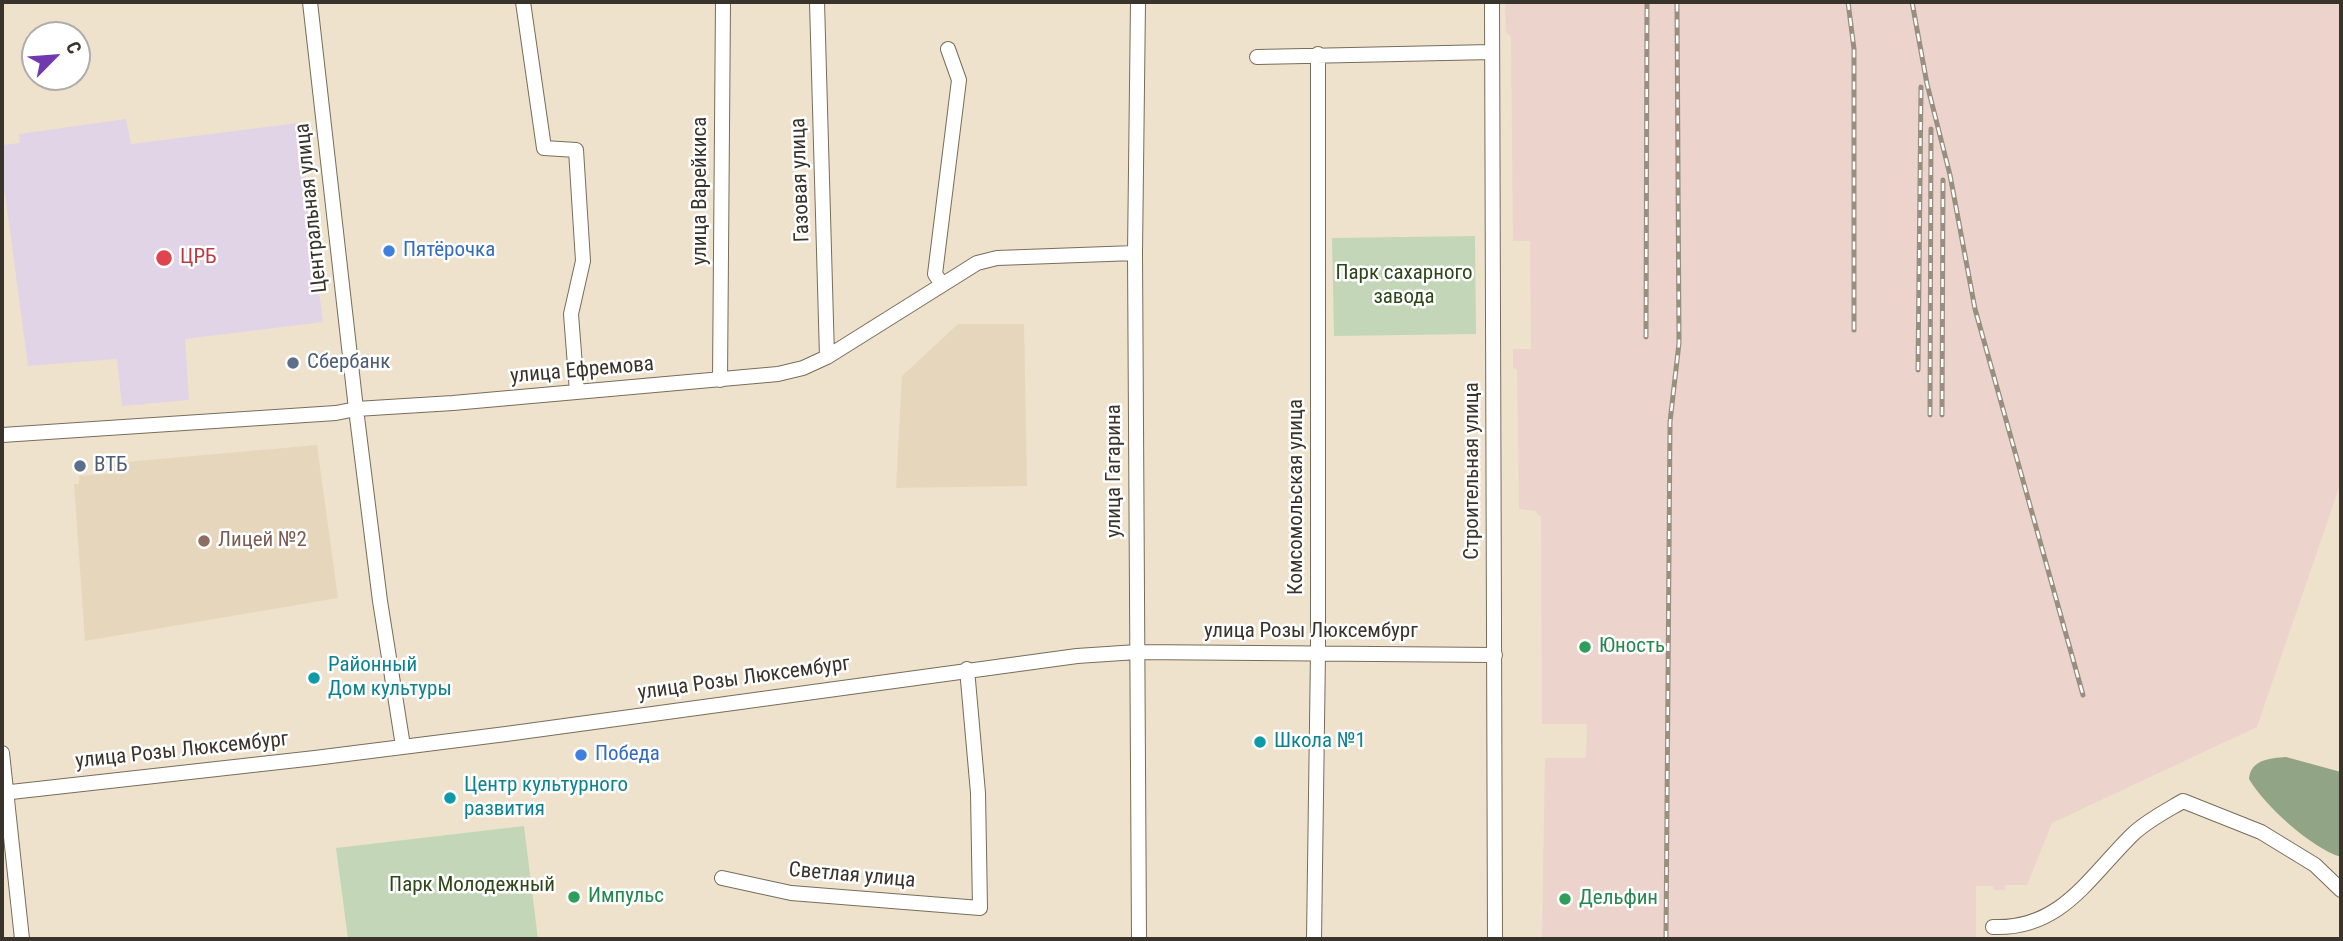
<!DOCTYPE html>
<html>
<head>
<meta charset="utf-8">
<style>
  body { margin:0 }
  #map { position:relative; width:2343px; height:941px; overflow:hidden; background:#eee2cd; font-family:"Roboto Condensed",sans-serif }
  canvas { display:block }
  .frame { position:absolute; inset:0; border:4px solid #38332b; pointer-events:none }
  .north { position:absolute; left:21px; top:21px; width:70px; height:70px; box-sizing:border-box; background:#fff; border:2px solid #afadaa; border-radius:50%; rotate:65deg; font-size:19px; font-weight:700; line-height:28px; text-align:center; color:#38332b }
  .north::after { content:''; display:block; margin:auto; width:24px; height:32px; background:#7139b0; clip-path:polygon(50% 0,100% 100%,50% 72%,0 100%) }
</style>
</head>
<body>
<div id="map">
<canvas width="2343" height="941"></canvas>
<div class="frame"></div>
<div class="north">С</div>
</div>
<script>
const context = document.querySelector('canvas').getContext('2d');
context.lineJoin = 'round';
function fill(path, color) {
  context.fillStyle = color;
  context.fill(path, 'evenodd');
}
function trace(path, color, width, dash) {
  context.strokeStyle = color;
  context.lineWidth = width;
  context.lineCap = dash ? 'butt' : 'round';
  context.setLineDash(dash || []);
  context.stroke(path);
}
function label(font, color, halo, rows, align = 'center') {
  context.font = font + ' "Roboto Condensed",sans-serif';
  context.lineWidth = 5;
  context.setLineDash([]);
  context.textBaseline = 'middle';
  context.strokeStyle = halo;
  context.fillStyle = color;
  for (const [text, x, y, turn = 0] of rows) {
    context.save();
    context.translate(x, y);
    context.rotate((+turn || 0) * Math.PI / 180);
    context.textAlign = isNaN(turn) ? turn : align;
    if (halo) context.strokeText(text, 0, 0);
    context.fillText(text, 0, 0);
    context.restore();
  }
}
fill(new Path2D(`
  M958,324H1024L1027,486L896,488L902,376Z
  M317,445L338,598L85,641L74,484H79V476L114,473V463Z`), '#e6d7bc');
fill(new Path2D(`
  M1505,2H2341V482L2257,727L2052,823L2027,885H2005V890H1994L1993,886H1976V938L1542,939L1545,758H1586L1587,724H1542L1541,517L1535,511L1519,509L1517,369L1513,368V349H1531L1530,241H1513L1511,37L1506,32Z`), '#ecd3cc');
fill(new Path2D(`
  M126,119L131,144L298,123L323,322L185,339L189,400L122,406L117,359L28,366L5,194H2V145L20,143L19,134Z`), '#e2d4e7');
fill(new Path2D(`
  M1475,236L1476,334L1334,336L1332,238Z
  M524,826L538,939H348L336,848Z`), '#c4d6b8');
fill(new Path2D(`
  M2286,757L2341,772V857C2311,848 2265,806 2249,779C2250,760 2270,758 2286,757Z`), '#91a485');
const minor = new Path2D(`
  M310,2L356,409L380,601L403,746
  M523,2L544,148L576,150L583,261L571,314L577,392
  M817,2L827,357
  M1138,2L1135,253L1139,939
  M1492,2L1495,939
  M1257,57L1492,52
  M941,283L935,274L959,80L948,49
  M720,380L723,2
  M2,435L336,413L356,409L453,403L778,374L803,368L827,357L977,263L997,258L1135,253
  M2,753L22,939
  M2,793L315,758L506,734L1077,656L1137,652L1495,655
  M722,878L791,893L980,908L978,793L967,669
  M1993,927C2061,930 2089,877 2133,834C2148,820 2166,811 2183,801L2261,832L2315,865L2341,890
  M1314,939L1318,652V54`);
trace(minor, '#786d5a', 16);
trace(minor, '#fff', 14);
const rail = new Path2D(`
  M1848,2L1854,49V330
  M1912,2L1927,84L1950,175L1975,309L2083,695
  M1646,337L1647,2
  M1918,370L1921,87
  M1930,415L1931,129
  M1942,415L1943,180
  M1666,939L1670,422L1679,343L1677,2`);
trace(rail, '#988f80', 5);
trace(rail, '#fff', 2.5, [8]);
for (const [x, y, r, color] of [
  [389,251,7,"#3f7fe0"],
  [164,258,9,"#e0444e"],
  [293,363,7,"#5c6f8a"],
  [80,466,7,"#5c6f8a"],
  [204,541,7,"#8d6e63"],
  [1585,647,7,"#2e9e5b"],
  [314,678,7,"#0f9aa8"],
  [1260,742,7,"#0f9aa8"],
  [581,755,7,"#3f7fe0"],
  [450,798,7,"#0f9aa8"],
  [574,897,7,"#2e9e5b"],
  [1565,899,7,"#2e9e5b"]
]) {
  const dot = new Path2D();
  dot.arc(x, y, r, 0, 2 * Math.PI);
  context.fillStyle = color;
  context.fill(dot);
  trace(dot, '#fff', 2.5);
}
label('21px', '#38332b', '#fff', [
  ["Газовая улица",801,180,-92],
  ["улица Варейкиса",701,191,-90],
  ["Центральная улица",312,208,-96],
  ["улица Ефремова",582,371,-5],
  ["улица Гагарина",1115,471,-90],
  ["Строительная улица",1473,471,-90],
  ["Комсомольская улица",1297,497,-90],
  ["улица Розы Люксембург",1311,632],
  ["улица Розы Люксембург",744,679,-8],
  ["улица Розы Люксембург",182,751,-6],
  ["Светлая улица",852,876,5]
]);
label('21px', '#366cbe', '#fff', [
  ["Пятёрочка",403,251],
  ["Победа",595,755]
], 'left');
label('21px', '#be3a42', '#fff', [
  ["ЦРБ",180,258]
], 'left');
label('21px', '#2d4718', '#fff', [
  ["Парк сахарного",1404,274],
  ["завода",1404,298],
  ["Парк Молодежный",472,886]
]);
label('21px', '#4e5e75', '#fff', [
  ["Сбербанк",307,363],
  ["ВТБ",94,466]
], 'left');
label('21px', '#785e54', '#fff', [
  ["Лицей №2",218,541]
], 'left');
label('21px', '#27864d', '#fff', [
  ["Юность",1599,647],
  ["Импульс",588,897],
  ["Дельфин",1579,899]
], 'left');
label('21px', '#0d838f', '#fff', [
  ["Районный",328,666],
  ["Дом культуры",328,690],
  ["Школа №1",1274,742],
  ["Центр культурного",464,786],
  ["развития",464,810]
], 'left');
</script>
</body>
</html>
